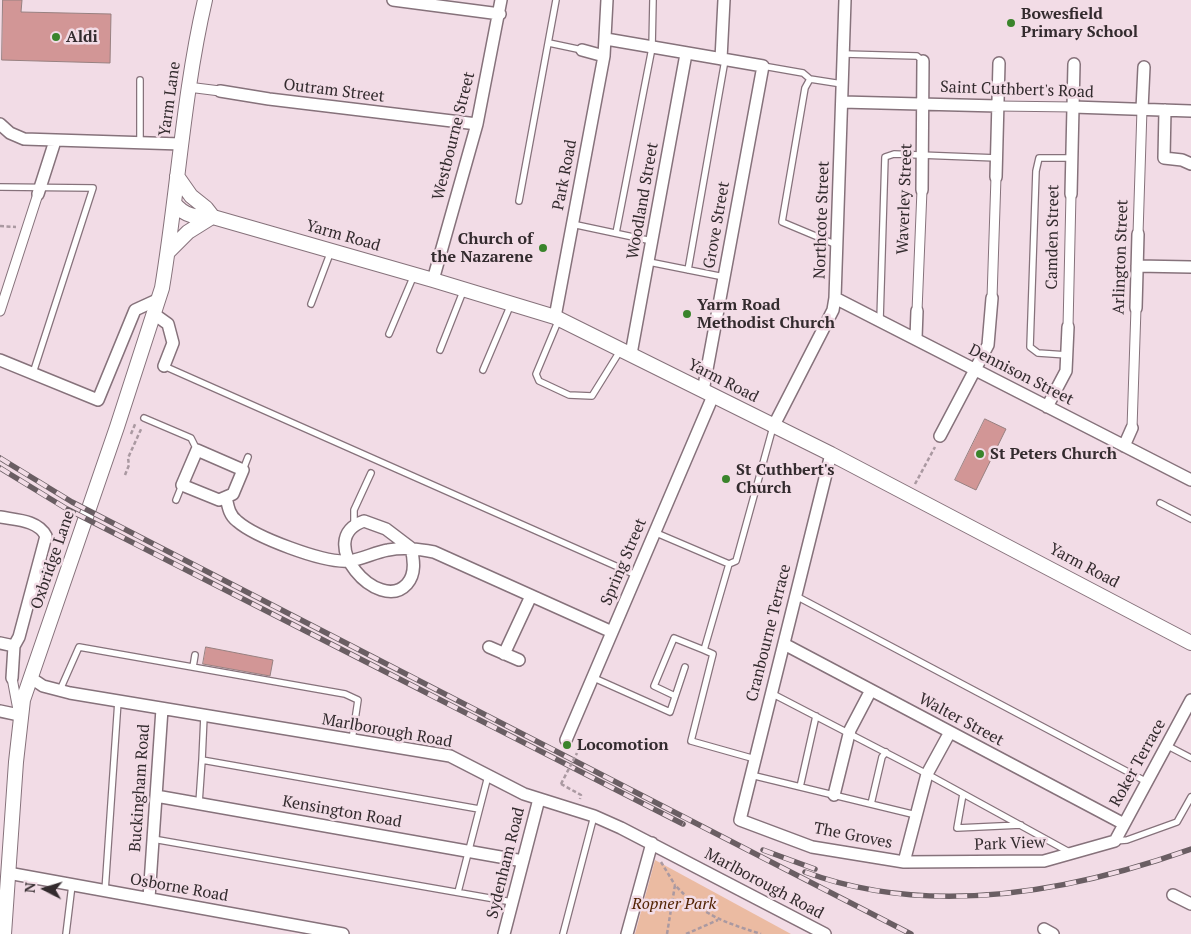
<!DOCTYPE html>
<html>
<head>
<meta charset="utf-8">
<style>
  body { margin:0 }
  #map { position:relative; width:1191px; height:934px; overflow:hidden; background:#f2dce6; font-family:"PT Serif",serif }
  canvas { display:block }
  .north { position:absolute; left:20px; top:864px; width:50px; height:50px; -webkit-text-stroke:4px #f2dce6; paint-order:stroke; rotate:275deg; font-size:14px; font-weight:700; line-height:20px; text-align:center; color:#332b2e }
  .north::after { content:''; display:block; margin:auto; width:18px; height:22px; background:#332b2e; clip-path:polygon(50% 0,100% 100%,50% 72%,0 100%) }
</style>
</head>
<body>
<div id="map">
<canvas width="1191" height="934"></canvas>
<div class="north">N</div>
</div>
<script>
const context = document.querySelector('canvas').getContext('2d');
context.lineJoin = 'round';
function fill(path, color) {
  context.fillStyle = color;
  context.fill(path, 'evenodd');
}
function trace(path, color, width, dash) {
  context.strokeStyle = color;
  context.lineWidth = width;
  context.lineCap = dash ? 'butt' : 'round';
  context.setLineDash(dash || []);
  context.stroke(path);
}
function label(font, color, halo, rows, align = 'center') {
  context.font = font + ' "PT Serif",serif';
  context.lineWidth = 5;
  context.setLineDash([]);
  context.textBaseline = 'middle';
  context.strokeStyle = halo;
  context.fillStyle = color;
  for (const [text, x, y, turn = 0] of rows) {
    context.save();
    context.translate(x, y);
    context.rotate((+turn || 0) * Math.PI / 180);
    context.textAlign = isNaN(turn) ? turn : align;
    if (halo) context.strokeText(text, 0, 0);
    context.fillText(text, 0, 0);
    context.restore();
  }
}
fill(new Path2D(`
  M655,860L791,934H635Z`), '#ebbba2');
const building = new Path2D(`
  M3,0H22L21,12L111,14L110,63L2,60Z
  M985,419L1006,429L976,490L955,480Z
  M206,647L273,660L270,676L203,664Z`);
fill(building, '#d29696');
trace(building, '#978080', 1);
const service = new Path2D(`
  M549,43L582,50
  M844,54L917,56L923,61
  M763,66L803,73L810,79L842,84
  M810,79L805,88L782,222L837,245
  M140,143V80
  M0,187L93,188L33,373
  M519,201L556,0
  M572,224L652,241
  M616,233L652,48L653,0
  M649,262L724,277
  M688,270L725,60
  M311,304L331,251
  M559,319L536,374L539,381L569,395L592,396L620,351
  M880,320L885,157L894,154L997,158
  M389,334L414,275
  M440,350L464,289
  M1067,355L1038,353L1030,347L1036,171L1039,158H1072
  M164,366L636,575
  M483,370L511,304
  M144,418L191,438L197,450
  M243,470L248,457
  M176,500L182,485
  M1160,503L1191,519
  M354,525V510L371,473
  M654,532L729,564L704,650L674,638L654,686L675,696
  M729,564L736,561L773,427
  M796,596L1147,782
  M704,650L713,654L691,741L755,759
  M193,667L195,655
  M594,678L670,712L685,667
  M60,690L79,647L345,694L358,700L352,740
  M771,693L927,774L1071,853
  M204,716L202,760L479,809
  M1166,745L1191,758
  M751,775L916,815
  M800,787L816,716
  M963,794L957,828L1021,825
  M199,803L202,760
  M871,804L882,757L886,752
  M153,839L512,902
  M1115,841L1127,840L1177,822L1191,797
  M105,891L118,701
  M458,892L488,776
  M66,934L72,885
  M563,934L594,816`);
const pedestrian = new Path2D(`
  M188,87L220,91
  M998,106L1073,107
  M1138,234L1142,109
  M992,298L996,177
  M0,311L38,194
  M917,311L922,190
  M1068,327L1071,194
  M1132,428L1136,308
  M12,678L18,710`);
const minor = new Path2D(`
  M393,0L500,14
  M606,39L763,66L703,391
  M582,50L604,56
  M721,59L724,0
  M220,91L269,99L477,124
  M842,102L998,106
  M1073,107L1191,111
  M1142,109L1144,67
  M1165,110L1164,158L1182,160L1191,164
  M0,124L10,133L24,139L181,144
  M996,177L999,63
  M922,190L923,61
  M38,194L55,141
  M1071,194L1074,64
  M1137,266L1191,267
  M433,280L477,124L501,0
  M835,298L1191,480
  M1136,308L1138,234
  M154,314L168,324L173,343L164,366
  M555,317L604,56L607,0
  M916,338L917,311
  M631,354L686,54
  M0,360L98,400L135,310L159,299
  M1047,407L1066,371L1068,327
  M773,427L833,310L835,298L845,0
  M940,436L988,345L992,298
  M1124,446L1132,428
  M197,450L243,470L233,494L219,500L182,485Z
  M831,454L740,820L812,847L904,862L1044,861L1115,841L1191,700
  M226,497C228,506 229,515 237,521C255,537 323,563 348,561C361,560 375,552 388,550C404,547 418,549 434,552L612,632
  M0,517C16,520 38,520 46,536L19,637L14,646L12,678
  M364,521L386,529L411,548C414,560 416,574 407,584C379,615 312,539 364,521Z
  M0,643L14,646
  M784,644L1124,824
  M489,647L519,660
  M504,654L531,596
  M31,678L43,686L70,693L450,756L524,794L594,816L621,828L825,934
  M0,711L19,715
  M566,740L713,396
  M834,795L850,730L871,690
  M156,796L523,861
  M904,862L927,774L950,732
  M8,873L343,934
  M1173,895L1191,904
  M149,898L162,709
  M1044,929L1053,934
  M504,934L539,799
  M627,934L652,843`);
const tertiary = new Path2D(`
  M177,176L191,196L206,208L213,217
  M174,203C185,217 196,217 213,217L433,280L555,317L831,454L1191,643
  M168,252L188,232L212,217
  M4,934L16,762L23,700L117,427L162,288C178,192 183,95 205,0`);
trace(service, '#86727b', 8);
trace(pedestrian, '#86727b', 11);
trace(minor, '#86727b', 14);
trace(tertiary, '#86727b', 16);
trace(new Path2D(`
  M0,226L16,227
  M131,434L136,422
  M125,475L129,465L128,458L142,427
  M915,484L935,447
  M561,784L581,795L580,799
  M661,862L675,885
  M667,934L675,885C704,916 721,921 761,934
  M686,934L718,920`), '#aa99a1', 2.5, [4, 2.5]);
trace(service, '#fff', 5.5);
trace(pedestrian, '#fff', 9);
trace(minor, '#fff', 11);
trace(tertiary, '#fff', 14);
const rail = new Path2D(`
  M0,458L72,502L911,934
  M0,468L67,509L683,824
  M763,850L815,869
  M805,872C930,918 1070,892 1191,849`);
trace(rail, '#6a5e63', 5.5);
trace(rail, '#f2dce6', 4, [11]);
trace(new Path2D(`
  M561,784L577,753`), '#aa99a1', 2.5, [4, 2.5]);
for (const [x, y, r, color] of [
  [1011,23,5,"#3a842b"],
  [56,37,5,"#3a842b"],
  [543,248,5,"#3a842b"],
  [687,314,5,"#3a842b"],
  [980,454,5,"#3a842b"],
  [726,479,5,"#3a842b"],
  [567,745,5,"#3a842b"]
]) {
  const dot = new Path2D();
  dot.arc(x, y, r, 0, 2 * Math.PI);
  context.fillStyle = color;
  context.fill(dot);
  trace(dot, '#f2dce6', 2);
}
label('bold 16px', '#332b2e', '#f2dce6', [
  ["Bowesfield",1021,14],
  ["Primary School",1021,32],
  ["Aldi",66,37],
  ["Church of",533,239,"right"],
  ["the Nazarene",533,257,"right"],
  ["Yarm Road",697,305],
  ["Methodist Church",697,323],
  ["St Peters Church",990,454],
  ["St Cuthbert's",736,470],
  ["Church",736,488],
  ["Locomotion",577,745]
], 'left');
label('16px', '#332b2e', '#f2dce6', [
  ["Saint Cuthbert's Road",1017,90,2],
  ["Outram Street",334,91,7],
  ["Yarm Lane",170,99,-82],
  ["Westbourne Street",454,136,-76],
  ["Park Road",565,175,-79],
  ["Waverley Street",905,199,-88],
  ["Woodland Street",643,201,-80],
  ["Northcote Street",822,220,-88],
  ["Grove Street",717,225,-80],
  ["Yarm Road",343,236,16],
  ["Camden Street",1053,237,-89],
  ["Arlington Street",1121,257,-88],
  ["Dennison Street",1021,375,27],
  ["Yarm Road",723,381,27],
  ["Oxbridge Lane",53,560,-71],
  ["Spring Street",624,562,-67],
  ["Yarm Road",1084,566,28],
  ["Cranbourne Terrace",769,633,-76],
  ["Walter Street",961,720,28],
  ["Marlborough Road",387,731,10],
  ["Roker Terrace",1138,763,-61],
  ["Buckingham Road",140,788,-86],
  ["Kensington Road",342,812,10],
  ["The Groves",853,836,11],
  ["Park View",1010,844,-2],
  ["Sydenham Road",506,863,-76],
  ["Marlborough Road",764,884,28],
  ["Osborne Road",179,888,10]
]);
label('italic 16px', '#532404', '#f2dce6', [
  ["Ropner Park",674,904]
]);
</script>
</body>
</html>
